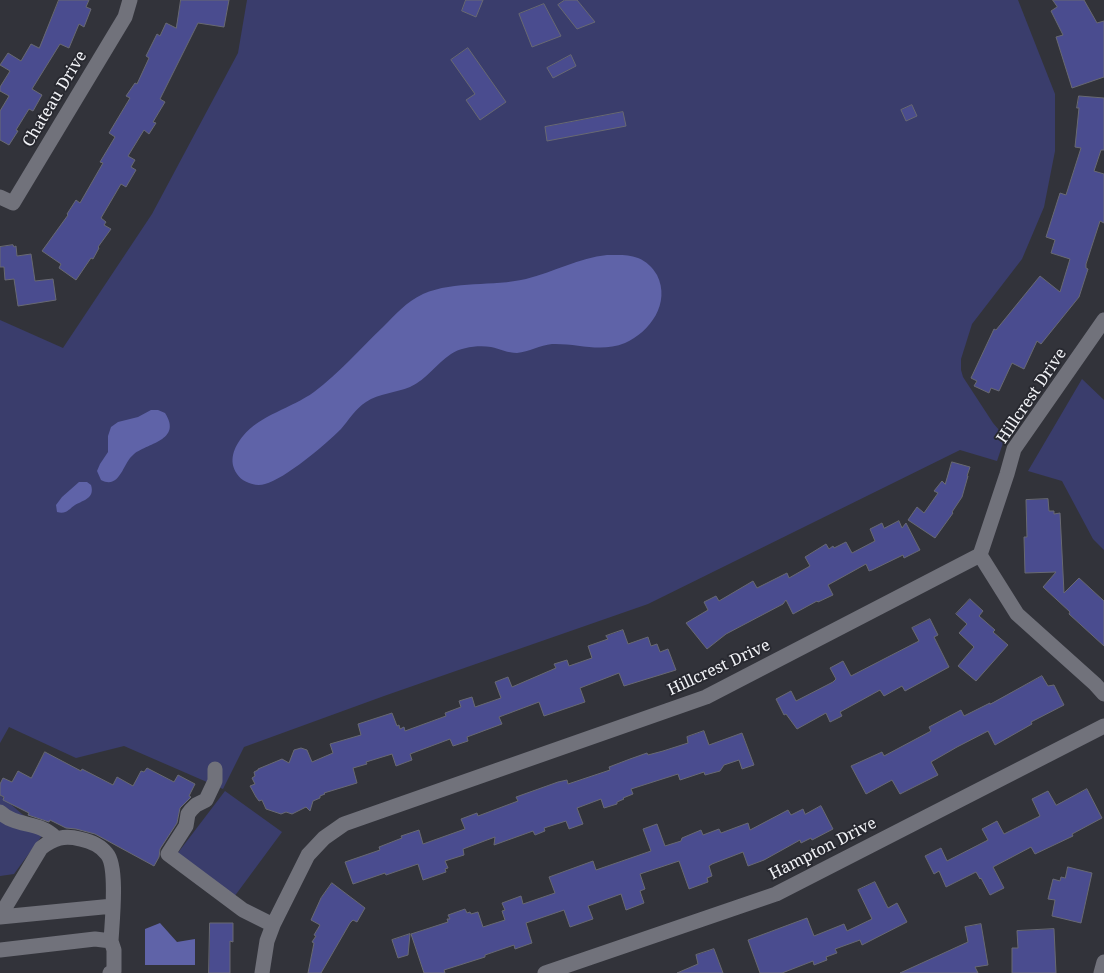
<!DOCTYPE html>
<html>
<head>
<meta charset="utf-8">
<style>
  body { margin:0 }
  canvas { display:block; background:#32333a }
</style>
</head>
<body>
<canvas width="1104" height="973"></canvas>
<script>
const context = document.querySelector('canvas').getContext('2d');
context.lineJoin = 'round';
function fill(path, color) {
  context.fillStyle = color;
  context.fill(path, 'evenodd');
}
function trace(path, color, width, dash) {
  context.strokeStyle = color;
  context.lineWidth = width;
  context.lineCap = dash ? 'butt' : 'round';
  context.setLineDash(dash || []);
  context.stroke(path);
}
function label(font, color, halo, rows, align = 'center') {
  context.font = font + ' "Noto Serif",serif';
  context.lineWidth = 4;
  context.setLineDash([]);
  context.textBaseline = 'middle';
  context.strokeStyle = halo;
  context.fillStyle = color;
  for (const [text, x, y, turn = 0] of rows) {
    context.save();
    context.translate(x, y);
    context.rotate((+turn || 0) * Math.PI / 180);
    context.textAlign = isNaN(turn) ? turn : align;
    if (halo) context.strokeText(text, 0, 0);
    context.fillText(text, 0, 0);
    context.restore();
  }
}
fill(new Path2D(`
  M247,0H1018L1055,94V151L1044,207L1022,259L972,324L961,359V370L963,377L993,423L1005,437L997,461L960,450L648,604L384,696L244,747L223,789L124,746L76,758L9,727L0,743V320L63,348L152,214L238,53Z
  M1082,379L1104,400V550L1093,539L1062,481L1028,471Z
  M225,791L282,832L234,897L177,854Z
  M0,795L44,833L14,874L0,876Z`), '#3a3d6c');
fill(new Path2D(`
  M607,255C617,255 628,254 638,258C646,261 653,268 657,275C671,303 650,332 625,343C600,353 577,343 552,344C540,345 529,352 517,353C508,353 500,349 491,347C479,345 461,347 451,354C436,364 427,379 410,387C396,393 379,393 366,402C355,409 349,420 341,429C326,444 285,479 265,484C255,487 242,482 237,474C228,461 234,447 243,436C260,415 292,408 314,392C339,373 360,349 383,327C396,314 406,302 423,294C456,280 492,287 526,279C554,272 579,258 607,255Z
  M151,410H158L165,413C183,441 146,443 133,455C123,463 120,490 101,480L97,471L100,464L108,452V436L111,427L118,422L138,417Z
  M79,482H87L91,485C95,498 84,500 75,505C69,509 66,515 57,512L56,505L62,497Z
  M160,923L177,942L195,939V965H145V929Z`), '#5f63a8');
const building = new Path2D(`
  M59,0H89L86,7L91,9L84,27L79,24L69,48L60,44L32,89L42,95L33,111L29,109L16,130L18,131L9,145L0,140V111L9,96L0,91V87L10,71L0,65L8,53L21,61L31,44L39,48Z
  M181,0H229L224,27L198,23L160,99L165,102L153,122L156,123L149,134L144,130L128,156L135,160L131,167L136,170L126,187L121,184L101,218L106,222L104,225L111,229L98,247L99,248L93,259L91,258L76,280L59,268L61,264L42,251L68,215L67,214L76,200L80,203L103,163L100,162L115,137L109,133L130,98L126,96L135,83L137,84L149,58L146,56L157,34L160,36L166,23L176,28Z
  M466,0H483L476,17L462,11Z
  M565,0H577L595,22L577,29L558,5Z
  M1053,0H1084L1097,23L1104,21V77L1072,88L1056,37L1063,35L1051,11L1057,7Z
  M544,4L561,36L532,47L519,14Z
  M468,48L506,102L480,120L466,100L475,94L451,60Z
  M571,55L576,66L553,78L547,68Z
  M1079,96L1104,98V150H1101L1094,171L1104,174V223L1100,221L1086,264V268L1088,269L1079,297L1041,344L1037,341L1024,369L1012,363L999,391L991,388L989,393L974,386L977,381L971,378L994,329L996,330L1040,276L1060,292L1070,259L1051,253L1055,240L1046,237L1060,193L1066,195L1081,148L1075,147L1079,108H1077Z
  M912,105L917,116L906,121L901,110Z
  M623,112L626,126L547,141L545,127Z
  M13,245L14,247L16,246L17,256L31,254L35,281L53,279L56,300L18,306L14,279L5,280L4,267H0V247Z
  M952,462L970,467L967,476H968L962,497L952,512L953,513L935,538L908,520L917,507L924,513L938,493L934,491L942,481L945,484Z
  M1048,499L1049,511H1054V514L1060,513L1064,593L1079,578L1104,601V646L1069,614L1070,612L1043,587L1056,572L1025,573L1024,537H1027L1026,500Z
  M899,521L902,528L906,523L920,550L904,558L903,555L872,570L869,571L866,564L828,585L833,595L818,602L817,601L793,614L786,600L783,604L726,634L707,649L686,623L708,610L704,602L716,596L719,601L753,581L757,588L787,573L789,578L810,566L805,557L826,544L829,549L833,546L834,548L846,542L852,553L875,541L870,529L882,523L884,528Z
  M970,599L983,611L979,616L995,630L993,632L1008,645L976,681L958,666L974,647L959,633L967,624L956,614Z
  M930,619L938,635L934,637L949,667L905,691L902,686L884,696L880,690L840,712L842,716L830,722L826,713L797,729L786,714L784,715L776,699L791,691L796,701L833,682L836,679L830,668L843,661L851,676L919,641L912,628Z
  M623,630L628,644L648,637L651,646L657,644L660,652L668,649L676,670L624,686L619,673L580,688L585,702L544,716L539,702L499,717L502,724L467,737L468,741L453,746L450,739L410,754L412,760L396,766L392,754L366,762L367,764L353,768L357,783L324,793L325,794L320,796V798L313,801L310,811L306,807L292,814L286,812L281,814L266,809L262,800L259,801L256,797L250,786L255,784L252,778L255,776L254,772L258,770V769L282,759L289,763L294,750L301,748L307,750L312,762L333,753L330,744L361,735L358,724L392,713L397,726L399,725L400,729L404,727L405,731L446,716L445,713L461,707L459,701L472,697L475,707L501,698L495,682L508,677L512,687L556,668L554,664L567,660L569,666L592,658L588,646L608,639L606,636Z
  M1042,676L1048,686L1054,685L1064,705L1031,722L1032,724L995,745L988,731L957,747L931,762L938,775L900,794L892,780L866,794L851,766L882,752L884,756L931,731L929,727L961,710L964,716L990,703V704Z
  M704,731L709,745L742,733L754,765L742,769L739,760L724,765L720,771L705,775L704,772L680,780L678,774L631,789L633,794L623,798L624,799L617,802V804L604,808L601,799L577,808L583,824L569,829L566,821L544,828L545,831L535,835L533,831L494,845L495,837L463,849L464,855L445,861L448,868L445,869L446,872L423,880L418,864L386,875L385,873L353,884L345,862L380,850L379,847L402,838L401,836L419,830L423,844L465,829L461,819L477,813L478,816L518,801L516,797L558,782L567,780L568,784L610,770L609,767L630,759L647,753L648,755L663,751L688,743L687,737Z
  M45,752L81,771L82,769L113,785L117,777L133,786L141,771L144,772L147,768L174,782L178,775L195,784L189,796L191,797L180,808L177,823L160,849L159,857L154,866L95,834L76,829L66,828L50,820L49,822L28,815L29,813L3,800L4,797L0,795V784L3,778L12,782L18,771L31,778Z
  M1087,789L1102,818L1072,834L1073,836L1035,854L1031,847L993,867L1004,888L990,895L981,878L980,879L976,872L946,887L939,871L934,874L925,856L941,848L947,861L988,840L982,829L997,821L1004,834L1040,816L1032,799L1048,791L1056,805Z
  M821,806L833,829L812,840L811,838L801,843L800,840L764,860L748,866L743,852L712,864L709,866L712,876L707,878L708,882L689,889L679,861L640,874L645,889L640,891L644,903L626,910L621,894L588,906L593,919L570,927L564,910L526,923L532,943L515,949L514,945L485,955V957L444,970L445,973H424L411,934L448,922L447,919H450L448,915L465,909L467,913L470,912L471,914L478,912L483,927L505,920L502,911L505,910L502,903L521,896L523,904L555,893L549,877L593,861L596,870L651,851L643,829L657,824L665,846L681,841L682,838L701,830L703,835L719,829L721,833L748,823L750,830L788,810L791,815L803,809L805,814Z
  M1068,867L1092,873L1081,923L1052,916L1055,900L1048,899L1053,879L1060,881L1061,877L1065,878Z
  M875,882L888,908L897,903L907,922L862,945L860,940L835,949L837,953L826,957L827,960L814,965L813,961L782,973H760L748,940L807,918L814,936L844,924L847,931L872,919L858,890Z
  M332,883L365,908L357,922L353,920L350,923L321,973H308L314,943L312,942L316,936L314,935L320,925L311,920L321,898Z
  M210,923H233V942L230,941V973H209Z
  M981,924L988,965L975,967L978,973H900L968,942L965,927Z
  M1054,929L1056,973H1012V948H1018L1017,931Z
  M410,934L408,955L398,958L392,940Z
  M714,949L723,973H677L698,964L696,955Z`);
fill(building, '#4a4c8f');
trace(building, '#686972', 1);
trace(new Path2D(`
  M0,197L13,203L125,17L130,0
  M980,555L1017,614L1095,684L1104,694
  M215,769V781L206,800L196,805L191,810L188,814L186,826L168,854L243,910L273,925
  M0,812C17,828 38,820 56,838
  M0,916L41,848C54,838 64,835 80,839C90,841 101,846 107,854C118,867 112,922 111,941
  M0,917L113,906
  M0,950L95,939L111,941L114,950V971L110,973
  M262,973L267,941L273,925L308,855L324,838L344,824L706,697L980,555L1007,474L1014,449L1104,320
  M545,973L776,894L1104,726
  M1101,973L1104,962`), '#71727b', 15);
label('16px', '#f2f3f7', '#282930', [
  ["Chateau Drive",55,99,-59],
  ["Hillcrest Drive",1032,396,-56],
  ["Hillcrest Drive",719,668,-25],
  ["Hampton Drive",823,849,-27]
]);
</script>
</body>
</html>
